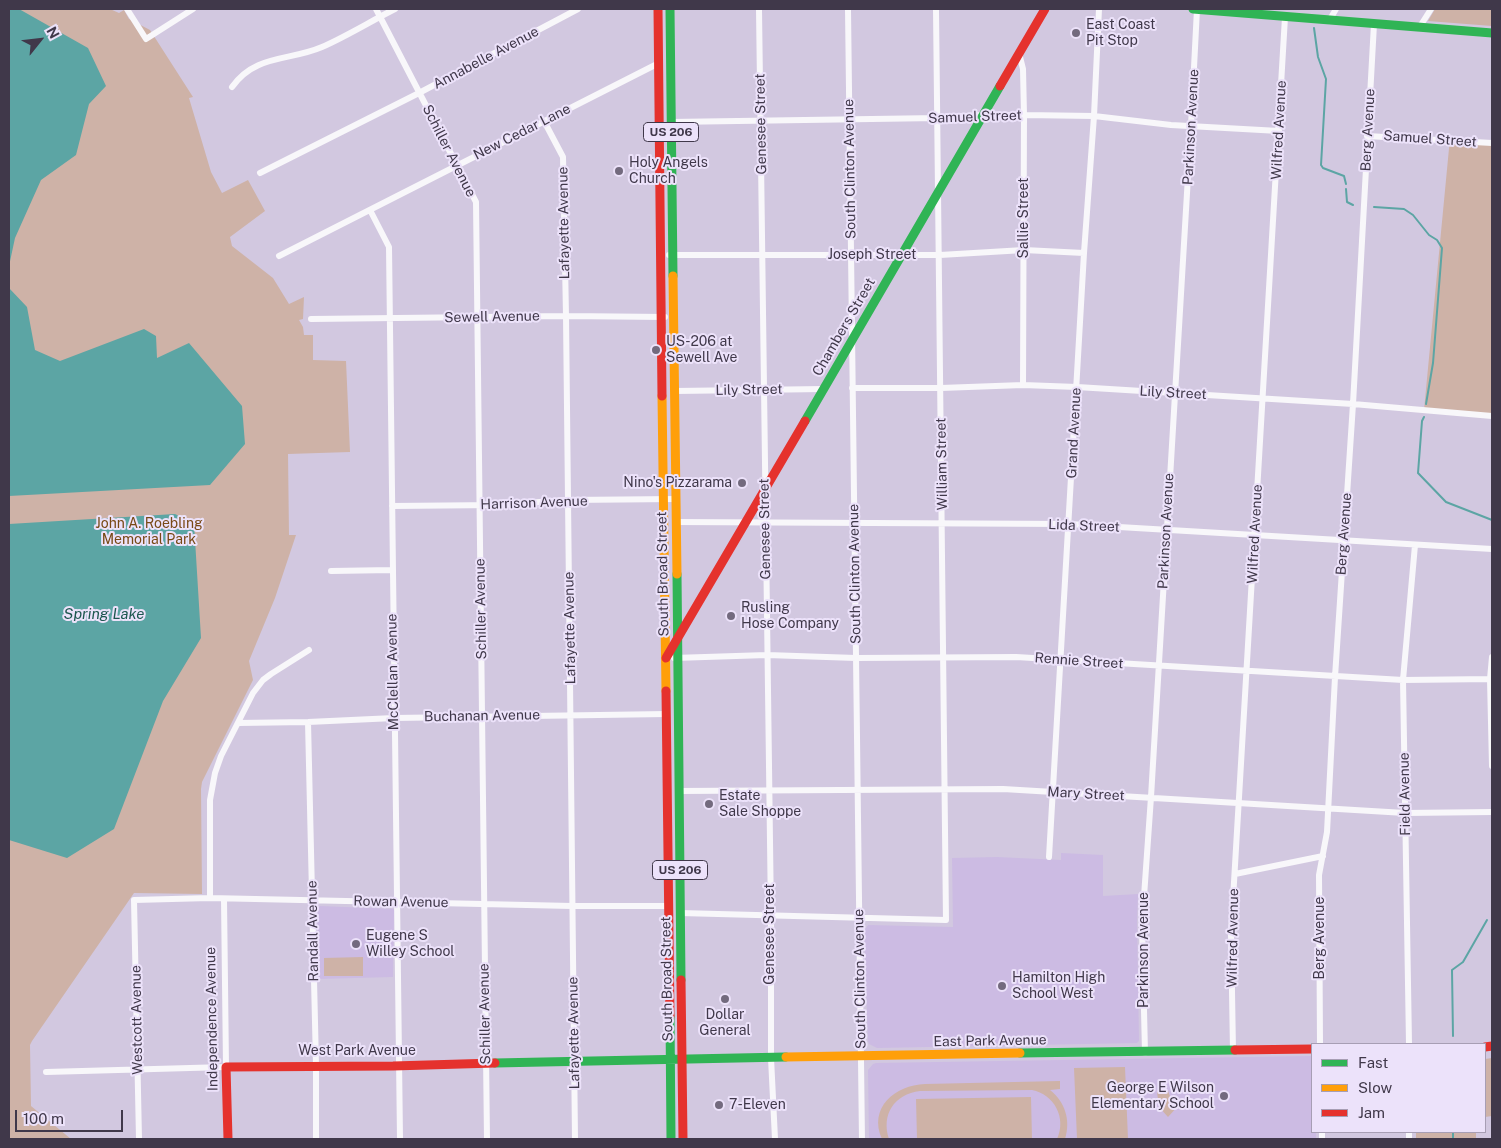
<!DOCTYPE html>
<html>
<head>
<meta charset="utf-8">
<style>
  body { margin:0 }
  #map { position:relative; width:1501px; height:1148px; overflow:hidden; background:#d2c8e0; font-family:"Public Sans",sans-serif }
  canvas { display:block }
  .frame { position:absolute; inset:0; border:10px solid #40384a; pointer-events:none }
  .legend { position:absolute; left:1311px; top:1043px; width:175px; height:90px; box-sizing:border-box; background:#ece2fa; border:1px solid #a79eb4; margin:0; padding:6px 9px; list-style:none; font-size:15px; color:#40384a }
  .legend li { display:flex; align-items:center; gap:10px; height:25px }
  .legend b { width:25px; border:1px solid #a79eb4 }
  .north { position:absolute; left:15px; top:15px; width:50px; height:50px; -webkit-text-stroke:4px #ece2fa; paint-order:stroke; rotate:61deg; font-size:14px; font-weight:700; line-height:20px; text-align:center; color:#40384a }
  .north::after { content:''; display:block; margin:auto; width:18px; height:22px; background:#40384a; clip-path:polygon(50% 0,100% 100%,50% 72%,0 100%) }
  .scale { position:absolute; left:15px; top:1110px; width:108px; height:22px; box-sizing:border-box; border:2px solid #40384a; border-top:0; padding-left:6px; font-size:15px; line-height:18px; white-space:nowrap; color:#40384a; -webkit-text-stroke:4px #ece2fa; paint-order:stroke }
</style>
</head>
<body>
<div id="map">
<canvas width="1501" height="1148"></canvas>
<div class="frame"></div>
<ul class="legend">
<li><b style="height:6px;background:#30b455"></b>Fast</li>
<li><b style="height:6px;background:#ff9f0a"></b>Slow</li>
<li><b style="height:6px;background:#e5322d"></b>Jam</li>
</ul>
<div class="north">N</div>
<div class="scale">100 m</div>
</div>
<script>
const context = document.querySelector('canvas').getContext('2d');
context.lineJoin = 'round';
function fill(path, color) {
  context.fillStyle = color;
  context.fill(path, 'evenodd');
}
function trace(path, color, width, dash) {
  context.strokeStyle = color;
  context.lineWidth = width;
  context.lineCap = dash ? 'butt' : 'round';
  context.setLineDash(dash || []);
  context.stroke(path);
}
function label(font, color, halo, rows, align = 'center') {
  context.font = font + ' "Public Sans",sans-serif';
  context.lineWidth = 4;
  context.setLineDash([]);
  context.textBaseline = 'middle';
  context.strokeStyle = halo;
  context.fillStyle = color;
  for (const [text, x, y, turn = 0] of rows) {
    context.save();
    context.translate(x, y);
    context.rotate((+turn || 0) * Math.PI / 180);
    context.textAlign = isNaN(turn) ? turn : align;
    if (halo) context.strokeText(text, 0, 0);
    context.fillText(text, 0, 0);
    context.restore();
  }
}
fill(new Path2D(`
  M1061,853L1103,855V896L1138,894L1137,921L1139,1041L1137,1043L877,1048L869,1044L868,1041L864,931L868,925L953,927L952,858L997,857L1061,860Z
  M320,906L394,909L393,977L318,979L317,909Z
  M1311,1056L1312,1132H1316V1139H869L868,1070L873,1064L876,1063Z`), '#ccbbe3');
fill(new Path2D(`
  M9,9H110L119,13L124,10L129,19L150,30L193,97L189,98L211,172L222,193L248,180L265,211L230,237L232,246L273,278L289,304L304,297L303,319L299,320L303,327L304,335H313V360L346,361L350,452L288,454L289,535H296L275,598L249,661L253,680L202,782L201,789L202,894L134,893L32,1041L30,1045L31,1106L71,1139H9Z
  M1435,9H1492V26L1428,21Z
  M1450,138L1492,142V416L1424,410Z
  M363,957V976H324V958Z
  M1492,1058V1116L1485,1117V1059Z
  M1125,1067L1128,1139H1077L1074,1068Z
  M1060,1081V1089L1050,1090C1065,1102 1071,1120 1065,1139H1057C1067,1118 1054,1094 1032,1090L920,1091C894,1094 881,1115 889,1139H882C868,1108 895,1085 925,1084Z
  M1162,1089L1168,1091L1171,1099L1178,1106L1168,1117L1159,1107L1157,1092Z
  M1031,1097L1032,1139H917L916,1099Z
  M1416,1132H1476V1139H1416Z`), '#ceb2a7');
fill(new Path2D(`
  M9,9H19L88,48L106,86L89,104L76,155L41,180L15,238L9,266Z
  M9,288L27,307L35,350L60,361L144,329L156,336L157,358L189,343L242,406L245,444L210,485L9,496Z
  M175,514L194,523L201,638L163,701L114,829L67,858L9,840V524Z`), '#5ca5a4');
trace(new Path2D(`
  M1314,28L1318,57L1326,79L1321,165L1323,168L1344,176L1346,184
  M1346,189L1347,202L1353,205
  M1374,207L1404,209L1413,215L1429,235L1437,240L1442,248L1433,363L1426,404
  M1424,417L1422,421L1418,473L1446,502L1492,520
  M1453,1036L1452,970L1463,962L1487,920
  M1453,1132V1139`), '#5ca5a4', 2);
trace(new Path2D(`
  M127,9L146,39L193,9
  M376,9L476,202L487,1139
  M759,9L771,916V1058L775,1139
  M848,9L862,1139
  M1329,21L1336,9
  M1419,28L1431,9
  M1019,53L1023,69L1024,115L1023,385
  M232,87C255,54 290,61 322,47C347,36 371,21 395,9
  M544,121L563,157L566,316L575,1139
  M671,122L938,118L982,115H1024L1094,116L1171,125L1279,131
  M1367,136L1492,143
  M260,173L419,93L578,9
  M370,210L389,247L400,1139
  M669,255H940L1024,250L1084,253
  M279,256L659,63
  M311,319L566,316L665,317
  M852,388H941L1023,385L1077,387L1353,404L1492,416
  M675,391L824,389
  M392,506L497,505L568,500L676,499
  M675,522L1068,524L1492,549
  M331,571L392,570
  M1492,657L1490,679L1492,766
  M674,658L767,655L856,658L1016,657L1403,680L1492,679
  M308,722L316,1065V1139
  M238,723L308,722L394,718L667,714
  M679,791L1003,789L1405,813L1492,812
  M1049,857L1084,253L1094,116L1099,9
  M1235,874L1323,856
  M210,898V800L215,773L221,756L253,693L263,680L271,674L309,650
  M680,913L946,920L936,9
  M1320,1044L1319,875L1327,832L1335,677L1353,404L1374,24
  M1409,1044L1403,680L1415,545
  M1233,1051L1231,933L1285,17
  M1145,1053L1142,925L1151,797L1191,126L1197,9
  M46,1072L226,1067L224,899
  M1322,1132V1139
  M139,1139L134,900L210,898L572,906H668
  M1409,1139V1132`), '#f8f7fa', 6);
trace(new Path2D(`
  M670,9L673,276
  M1193,9L1492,33
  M805,421L1000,86
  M677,574L681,980
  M670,1016L671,1139
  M1020,1053L1235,1050
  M495,1063L786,1057`), '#30b455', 9);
trace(new Path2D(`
  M673,276L677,574
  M662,396L666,691
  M786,1057L1020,1053`), '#ff9f0a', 9);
trace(new Path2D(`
  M658,9L662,396
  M1000,86L1045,9
  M666,658L805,421
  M666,691L670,1016
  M681,980L683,1139
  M1485,1047L1492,1046
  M1235,1050L1312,1049
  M228,1139L226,1067L393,1066L495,1063`), '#e5322d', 9);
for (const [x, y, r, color] of [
  [1076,33,5,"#736a7e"],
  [619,171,5,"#736a7e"],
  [656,350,5,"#736a7e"],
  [742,483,5,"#736a7e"],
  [731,616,5,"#736a7e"],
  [709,804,5,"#736a7e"],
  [356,944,5,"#736a7e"],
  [1002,986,5,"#736a7e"],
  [725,999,5,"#736a7e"],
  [1224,1096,5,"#736a7e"],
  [719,1105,5,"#736a7e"]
]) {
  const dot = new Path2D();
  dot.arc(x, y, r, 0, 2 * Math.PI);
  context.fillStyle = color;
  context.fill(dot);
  trace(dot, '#ece2fa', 2);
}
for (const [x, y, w] of [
  [671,132,55],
  [680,870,55]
]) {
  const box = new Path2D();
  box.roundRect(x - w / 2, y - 9.5, w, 19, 4);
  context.fillStyle = '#ece2fa';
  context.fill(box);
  trace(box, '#40384a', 1);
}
label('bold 12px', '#40384a', null, [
  ["US 206",671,132],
  ["US 206",680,870]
]);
label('14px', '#40384a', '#ece2fa', [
  ["East Coast",1086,25],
  ["Pit Stop",1086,41],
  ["Holy Angels",629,163],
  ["Church",629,179],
  ["US-206 at",666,342],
  ["Sewell Ave",666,358],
  ["Nino's Pizzarama",732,483,"right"],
  ["Rusling",741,608],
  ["Hose Company",741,624],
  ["Estate",719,796],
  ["Sale Shoppe",719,812],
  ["Eugene S",366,936],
  ["Willey School",366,952],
  ["Hamilton High",1012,978],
  ["School West",1012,994],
  ["Dollar",725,1015,"center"],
  ["General",725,1031,"center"],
  ["George E Wilson",1214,1088,"right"],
  ["Elementary School",1214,1104,"right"],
  ["7-Eleven",729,1105]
], 'left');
label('14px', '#40384a', '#ece2fa', [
  ["Annabelle Avenue",486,58,-28],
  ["Samuel Street",975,117,-2],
  ["Genesee Street",761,124,-91],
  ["Parkinson Avenue",1191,127,-87],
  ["Wilfred Avenue",1279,130,-87],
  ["Berg Avenue",1368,130,-87],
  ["New Cedar Lane",522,132,-27],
  ["Samuel Street",1430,139,4],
  ["Schiller Avenue",449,151,63],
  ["South Clinton Avenue",850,169,-91],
  ["Sallie Street",1024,218,-90],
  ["Lafayette Avenue",564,223,-91],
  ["Joseph Street",872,255],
  ["Sewell Avenue",492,317,-1],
  ["Chambers Street",844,327,-60],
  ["Lily Street",749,390,-1],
  ["Lily Street",1173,393,3],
  ["Grand Avenue",1074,433,-87],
  ["William Street",942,464,-91],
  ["Harrison Avenue",534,503,-2],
  ["Lida Street",1084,526,2],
  ["Genesee Street",765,529,-91],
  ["Parkinson Avenue",1166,531,-87],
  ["Wilfred Avenue",1255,534,-87],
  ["Berg Avenue",1344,534,-86],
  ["South Broad Street",663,574,-91],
  ["South Clinton Avenue",855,574,-91],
  ["Schiller Avenue",481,609,-91],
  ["Lafayette Avenue",570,628,-91],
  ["Rennie Street",1079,661,4],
  ["McClellan Avenue",393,672,-91],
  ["Buchanan Avenue",482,716,-1],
  ["Mary Street",1086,794,3],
  ["Field Avenue",1405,794,-91],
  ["Rowan Avenue",401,902,1],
  ["Randall Avenue",313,931,-91],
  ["Genesee Street",770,934,-90],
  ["Wilfred Avenue",1233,938,-89],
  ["Berg Avenue",1320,938,-90],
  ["Parkinson Avenue",1144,950,-90],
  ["South Broad Street",667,979,-91],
  ["South Clinton Avenue",860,979,-91],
  ["Schiller Avenue",485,1014,-91],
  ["Independence Avenue",212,1019,-91],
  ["Westcott Avenue",137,1020,-91],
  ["Lafayette Avenue",574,1033,-91],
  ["East Park Avenue",990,1041,-1],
  ["West Park Avenue",357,1051]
]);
label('14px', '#784915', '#ece2fa', [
  ["John A. Roebling",149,524],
  ["Memorial Park",149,540]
]);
label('italic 15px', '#1d574f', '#ece2fa', [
  ["Spring Lake",104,614]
]);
</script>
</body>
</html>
